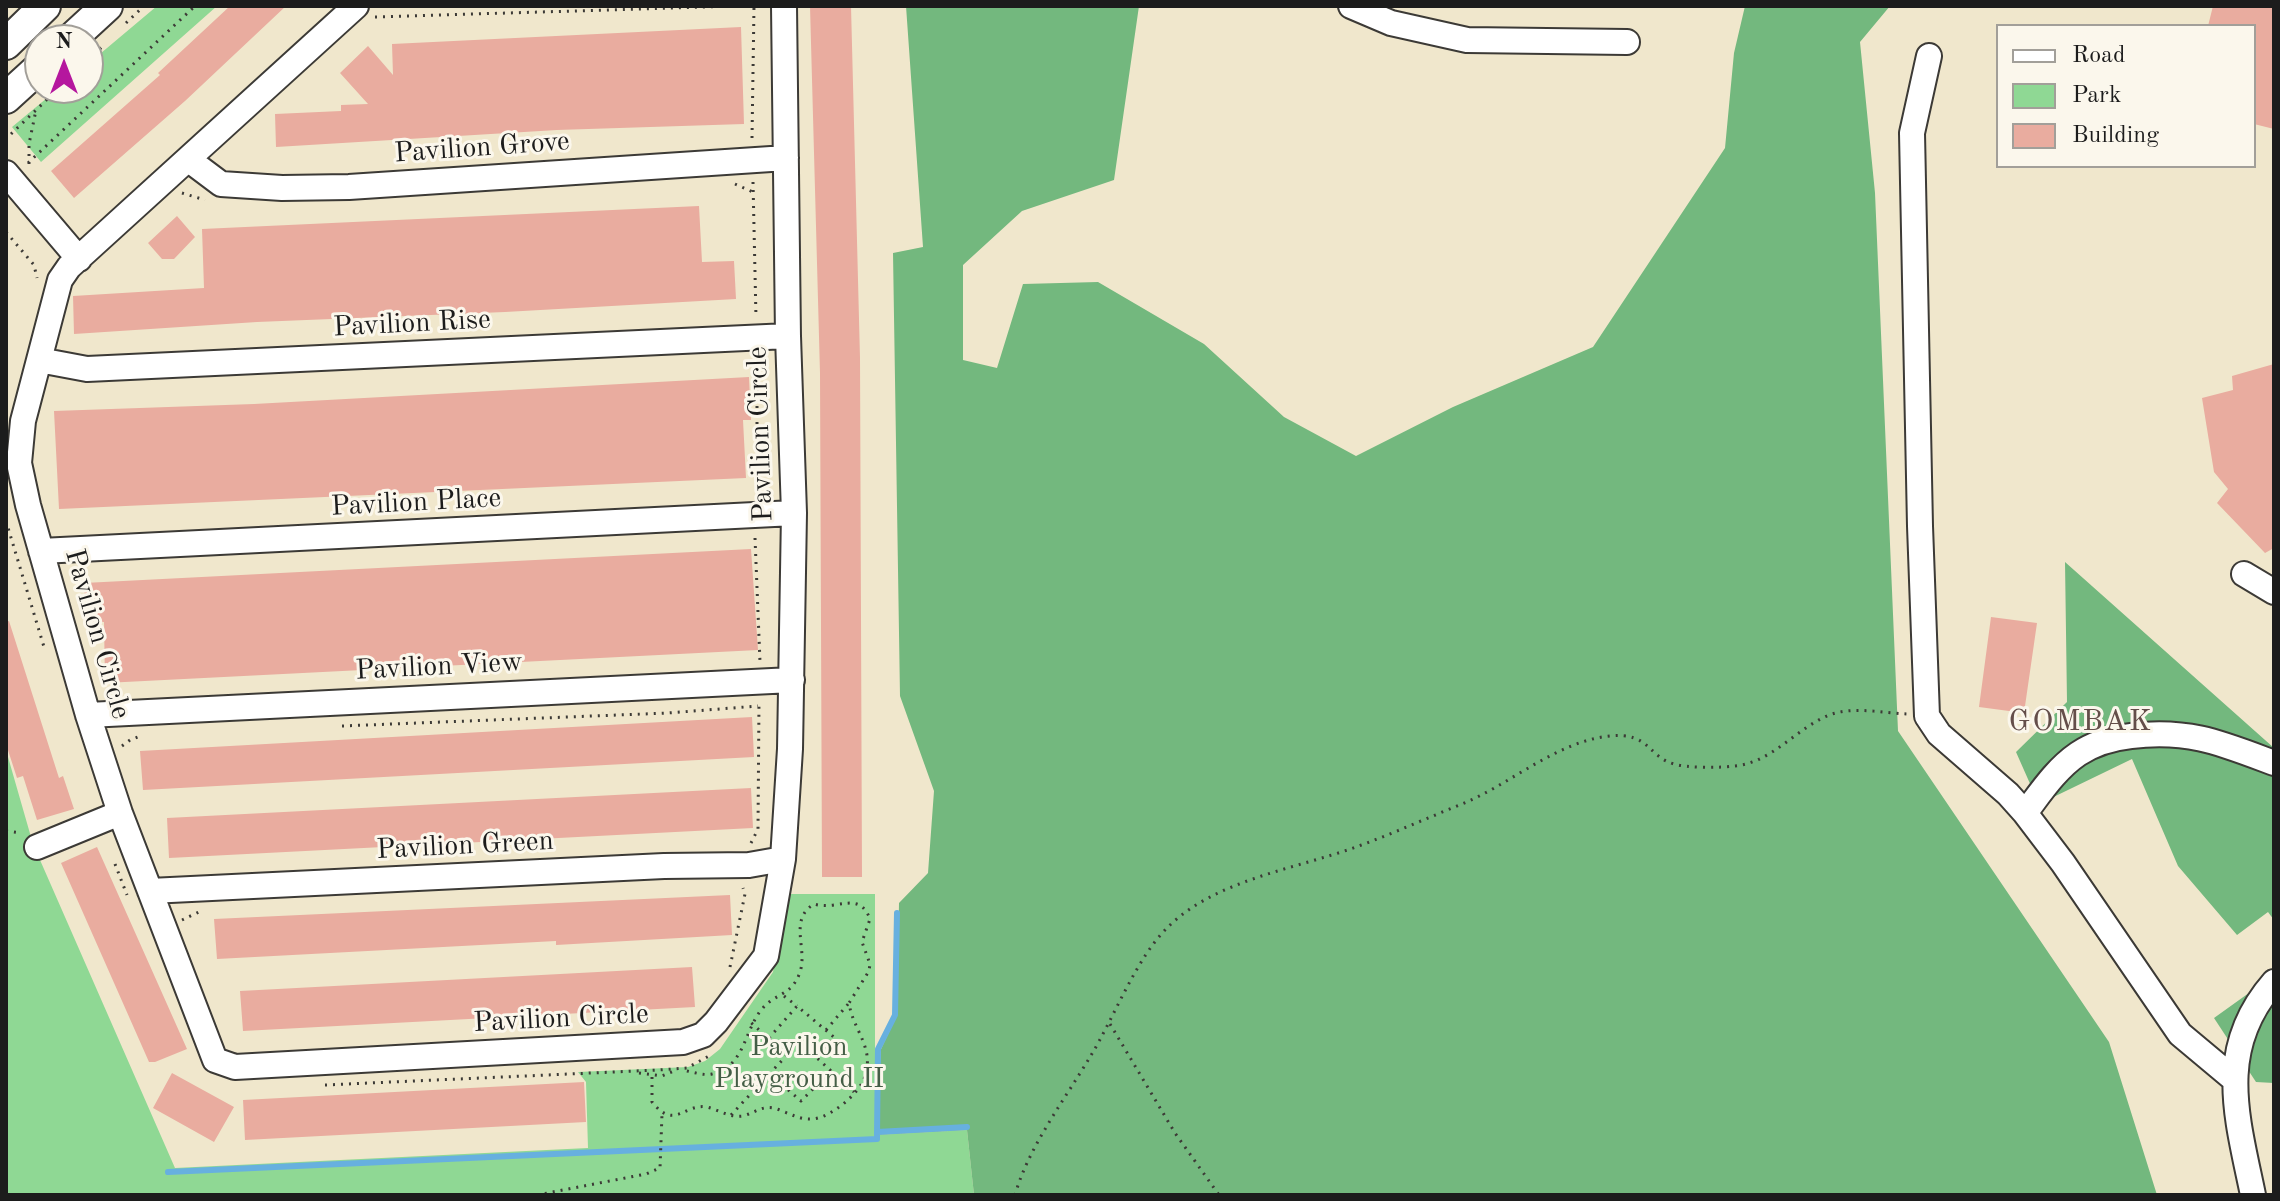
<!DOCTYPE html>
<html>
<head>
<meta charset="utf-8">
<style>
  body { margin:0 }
  #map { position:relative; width:2280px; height:1201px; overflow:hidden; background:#f0e7cc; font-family:"Old Standard TT",serif }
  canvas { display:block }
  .frame { position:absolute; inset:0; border:8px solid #1c1c1c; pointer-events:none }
  .legend { position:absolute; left:1996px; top:24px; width:260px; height:144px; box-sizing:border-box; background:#fbf7ec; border:2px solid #a29f99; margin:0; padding:10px 14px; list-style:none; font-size:24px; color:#1c1c1c }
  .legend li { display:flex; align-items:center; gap:16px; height:40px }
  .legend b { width:40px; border:2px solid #a29f99 }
  .north { position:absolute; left:24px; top:24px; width:80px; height:80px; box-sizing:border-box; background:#fbf7ec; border:2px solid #a29f99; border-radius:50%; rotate:0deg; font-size:22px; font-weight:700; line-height:32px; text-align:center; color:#1c1c1c }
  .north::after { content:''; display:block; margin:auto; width:28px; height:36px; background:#b5179e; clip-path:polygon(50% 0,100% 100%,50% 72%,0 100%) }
</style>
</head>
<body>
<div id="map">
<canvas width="2280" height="1201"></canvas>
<div class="frame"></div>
<ul class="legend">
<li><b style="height:10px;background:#fff"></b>Road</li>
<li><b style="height:22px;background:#8fd894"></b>Park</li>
<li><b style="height:22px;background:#e9ac9f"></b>Building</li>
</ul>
<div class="north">N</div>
</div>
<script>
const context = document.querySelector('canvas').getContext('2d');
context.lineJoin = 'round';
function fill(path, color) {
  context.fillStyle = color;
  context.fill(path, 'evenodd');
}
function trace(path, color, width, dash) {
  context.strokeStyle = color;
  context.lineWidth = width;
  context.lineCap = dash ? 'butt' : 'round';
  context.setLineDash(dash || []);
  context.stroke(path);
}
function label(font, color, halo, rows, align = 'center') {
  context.font = font + ' "Old Standard TT",serif';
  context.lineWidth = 6;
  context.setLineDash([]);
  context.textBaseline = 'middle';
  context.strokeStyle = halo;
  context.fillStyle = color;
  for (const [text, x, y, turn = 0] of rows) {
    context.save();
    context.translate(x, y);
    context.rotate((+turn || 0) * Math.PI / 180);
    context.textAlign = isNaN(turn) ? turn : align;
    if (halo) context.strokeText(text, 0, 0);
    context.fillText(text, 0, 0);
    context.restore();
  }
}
fill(new Path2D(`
  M157,6H217L41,162L12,127L59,88H88V64Z
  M6,750L33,844L175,1168L588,1148L586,1082L578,1072L688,1067L705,1061L720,1049L773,972L786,894H875V1135L967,1130L974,1195H6Z`), '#8fd894');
fill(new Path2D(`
  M906,6H1139L1114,180L1022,211L963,265V360L997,368L1023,284L1098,282L1204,344L1284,417L1356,456L1453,407L1593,347L1725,148L1734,53L1745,6H1890L1860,42L1875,193L1898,731L2109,1042L2157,1195H974L967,1130L875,1135L881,1049L897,1015L899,903L928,873L934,791L900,696L893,253L923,247Z
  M2065,562L2274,748V920L2268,912L2237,935L2178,866L2132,759L2039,804L2016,752L2067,702Z
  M2274,975V1083L2256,1082L2214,1018Z`), '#73b87e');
trace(new Path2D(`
  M877,1132L967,1127
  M877,1135L878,1049L895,1015L897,913
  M168,1172L877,1139V1136`), '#67b0df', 6);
fill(new Path2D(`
  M230,6H286L185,101L74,198L51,171L160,75L158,73Z
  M810,6H851L860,358L862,877H822L820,373Z
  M2213,6H2274V129L2254,124V26H2208Z
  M741,27L744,124L557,130L276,147L275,114L341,111V105L368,104L340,73L368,46L393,75L392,44Z
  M699,206L702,262L734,261L736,299L505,312L257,322L74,334L73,296L204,288L202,229Z
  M177,216L195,237L174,259H162L148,243Z
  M2274,364V548L2265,553L2217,503L2228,489L2214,472L2202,398L2233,390L2232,376Z
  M749,377L751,420H743L746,478L59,509L54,411L254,404Z
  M751,549L758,650L105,683L104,622H86L84,583Z
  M1991,617L2037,623L2024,713L1979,707Z
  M9,621L59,778L63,776L74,809L37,820L23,776L17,778L6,744V622Z
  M752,717L754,757L143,790L140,751Z
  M751,788L753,828L169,858L167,818Z
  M97,847L187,1049L155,1062H149L61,863Z
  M730,895L732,935L556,945V941L217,959L214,919Z
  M692,967L695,1007L243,1031L240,991Z
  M172,1073L234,1107L214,1142L153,1108Z
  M584,1082L586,1122L245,1140L243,1100Z`), '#e9ac9f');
const minor = new Path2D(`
  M356,6L69,267L60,280L23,421L19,463L28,505L88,715L120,813L215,1060L235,1067L683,1042L703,1035L716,1022L766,956L783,859L790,749L794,513L788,336L784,6
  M1351,6L1391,23L1467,40L1627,42
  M1929,56L1912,133L1920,526L1927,716L1939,734L2008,794L2025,813L2063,863L2180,1034L2235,1080
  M189,160L221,184L282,188L349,187L786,158
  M6,173L79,259
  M39,360L87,369L788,336
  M41,551L794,513
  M2244,574L2274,592
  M88,715L792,680
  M2025,813C2041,792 2056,769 2078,754C2093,744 2113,738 2131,736C2189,729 2221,743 2274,763
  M37,847L120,813
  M150,891L664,866L749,865L783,859
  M2253,1195C2237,1117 2215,1049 2274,982`);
const major = new Path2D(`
  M70,40L107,6
  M6,44L45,6
  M6,98L40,67`);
trace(minor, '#3c3a36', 28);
trace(major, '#3c3a36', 34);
trace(new Path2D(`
  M375,17L739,6
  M126,23L144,6
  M88,60L104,45
  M11,134L59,88
  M752,138L754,6
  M28,163L195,6
  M29,164V144L36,110
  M753,182L756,318
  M735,184L753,192
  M182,193L205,200
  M6,232L34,265L37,278
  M757,358V494
  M6,521L44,647
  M755,538L760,662
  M342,726L668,713L758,706
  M122,746L130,740L143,735
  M6,831L21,833
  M751,843L758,829L759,701
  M115,864L127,895
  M182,920L201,911
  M730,967L745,894L743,888
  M784,996L797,1006
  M1110,1024L1175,1133L1219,1195
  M826,1030L849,1003
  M769,1038L797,1006L835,1038L817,1058L854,1092
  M639,1073L662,1076L674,1071
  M770,1074L801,1101L831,1071
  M652,1077V1102C675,1131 684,1103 707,1107C719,1110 730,1118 743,1116C755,1113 763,1104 777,1109C791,1114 803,1122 818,1118C834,1114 858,1094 864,1079C876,1048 853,1031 849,1003L869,971L870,964L862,942L870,919C859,890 838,911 814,904C788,920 808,949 800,972C792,996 775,993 762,1009C744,1030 745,1067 712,1074C702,1076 691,1071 681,1070
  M325,1085L658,1070L687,1068L709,1056
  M731,1115L787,1055L747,1019
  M537,1195L646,1174L660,1168L662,1114
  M1015,1195C1028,1148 1065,1099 1090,1057C1114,1018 1136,958 1168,927C1215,880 1295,869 1356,847C1392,834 1427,818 1462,804C1511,784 1557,741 1610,736C1650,732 1648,757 1674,764C1687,768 1720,768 1734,766C1772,763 1795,729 1829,715C1853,706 1883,713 1908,714`), '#3c3a36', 3, [2, 6]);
trace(minor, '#fff', 24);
trace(major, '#fff', 30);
label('28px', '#1c1c1c', '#fbf7ec', [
  ["Pavilion Grove",482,148,-4],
  ["Pavilion Rise",412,324,-3],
  ["Pavilion Circle",761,434,-92],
  ["Pavilion Place",416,503,-3],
  ["Pavilion Circle",97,634,74],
  ["Pavilion View",439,667,-3],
  ["Pavilion Green",465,846,-3],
  ["Pavilion Circle",561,1019,-3]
]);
label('28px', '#445e46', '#fbf7ec', [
  ["Pavilion",799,1048],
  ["Playground II",799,1080]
]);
context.letterSpacing = '2px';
label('30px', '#644e4a', '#fbf7ec', [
  ["GOMBAK",2081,722]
]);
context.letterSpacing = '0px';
</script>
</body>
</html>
